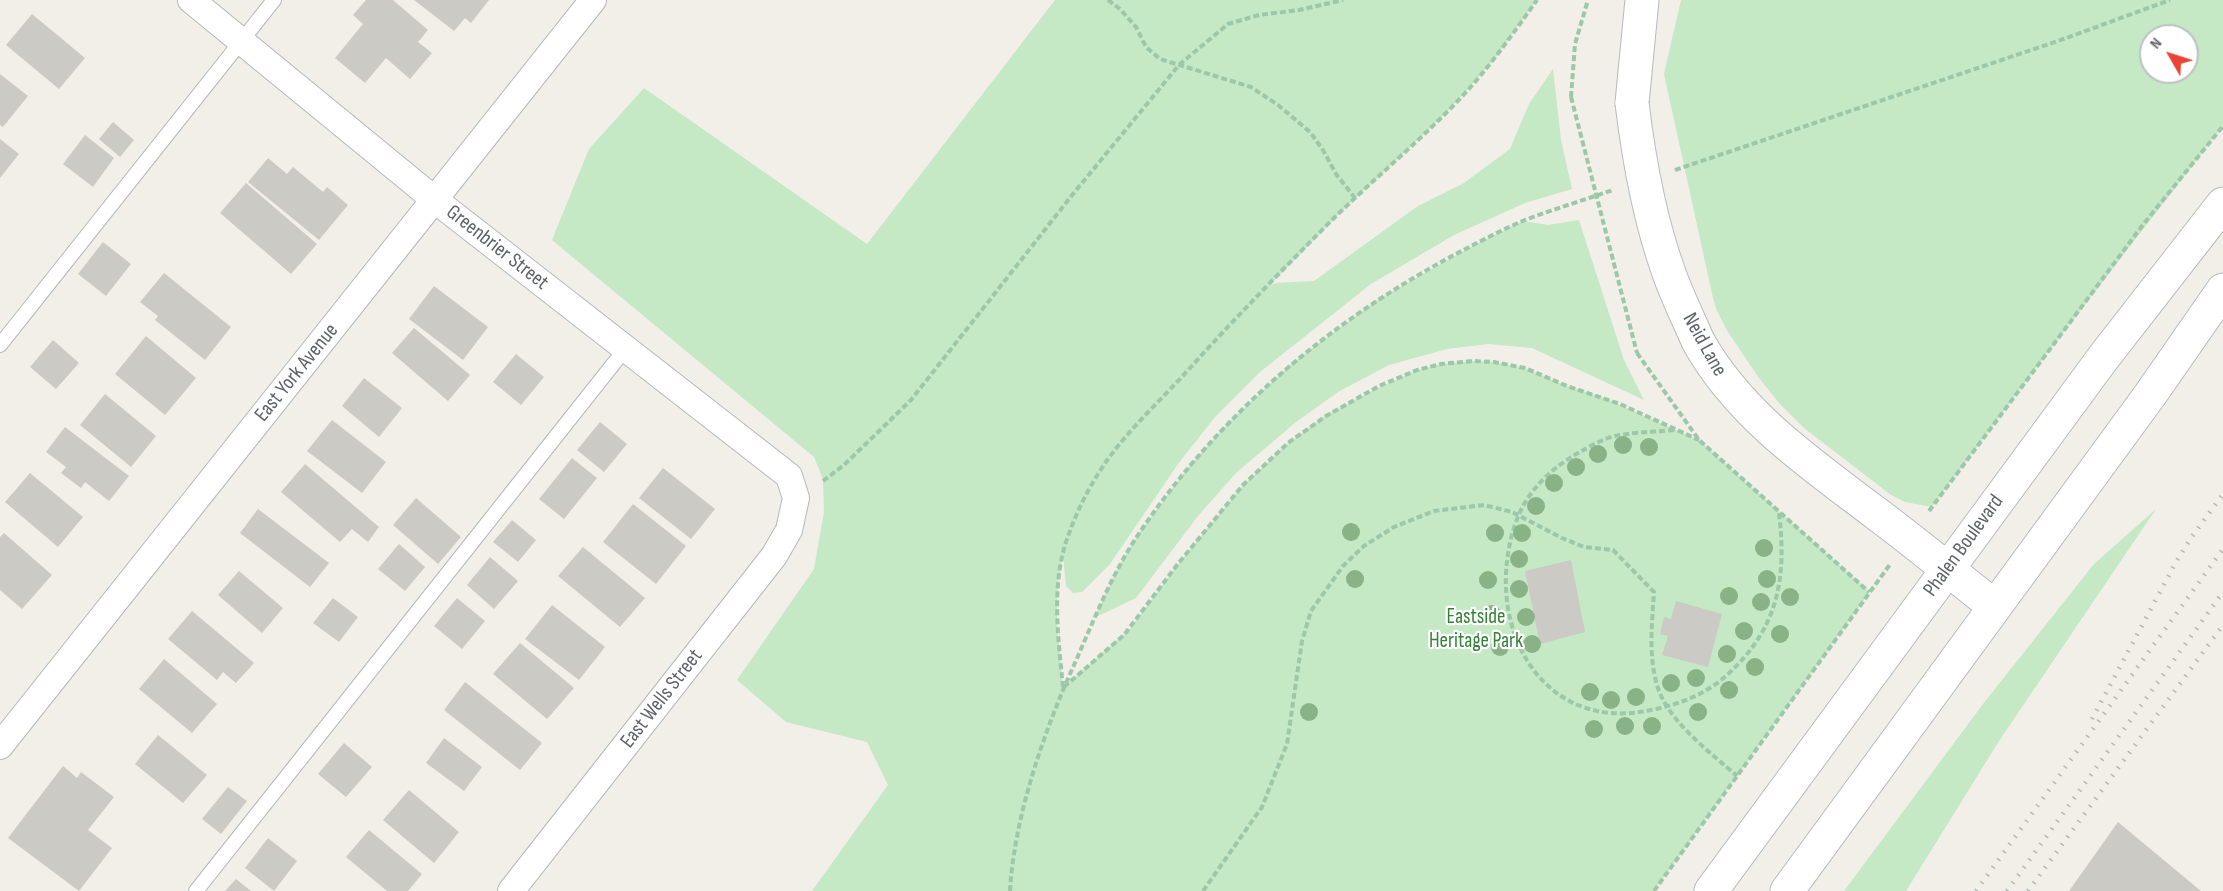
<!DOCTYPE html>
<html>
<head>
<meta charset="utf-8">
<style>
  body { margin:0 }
  #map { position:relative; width:2223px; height:891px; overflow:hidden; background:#f1efe8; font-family:"Sofia Sans Condensed",sans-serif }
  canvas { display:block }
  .north { position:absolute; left:2139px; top:24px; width:60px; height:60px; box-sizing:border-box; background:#fff; border:2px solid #bfc1c3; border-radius:50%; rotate:309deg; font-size:16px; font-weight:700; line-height:24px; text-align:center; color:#5f6368 }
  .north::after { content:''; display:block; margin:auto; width:21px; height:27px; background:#ea4335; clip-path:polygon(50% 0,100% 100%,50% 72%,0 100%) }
</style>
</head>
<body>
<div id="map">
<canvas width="2223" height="891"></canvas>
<div class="north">N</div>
</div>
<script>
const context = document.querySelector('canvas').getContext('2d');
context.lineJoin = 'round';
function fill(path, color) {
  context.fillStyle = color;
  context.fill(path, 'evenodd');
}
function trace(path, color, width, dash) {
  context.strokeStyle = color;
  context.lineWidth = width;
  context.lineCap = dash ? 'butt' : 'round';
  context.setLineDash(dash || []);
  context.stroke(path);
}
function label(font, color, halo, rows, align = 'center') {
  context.font = font + ' "Sofia Sans Condensed",sans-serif';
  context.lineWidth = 4.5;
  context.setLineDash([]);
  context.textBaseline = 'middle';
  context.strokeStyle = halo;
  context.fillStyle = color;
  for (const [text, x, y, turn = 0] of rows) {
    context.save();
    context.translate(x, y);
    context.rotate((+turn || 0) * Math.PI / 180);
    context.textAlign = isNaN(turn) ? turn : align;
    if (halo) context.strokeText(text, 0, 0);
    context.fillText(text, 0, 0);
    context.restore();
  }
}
fill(new Path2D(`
  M1055,0H1537L1496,57L1468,89L1441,118L1336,217L1269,286L1276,283L1314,281L1418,206L1464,183L1510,149L1529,104L1553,69L1561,140L1572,189L1525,203L1454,235L1371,284L1260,372L1215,417L1178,464L1110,564L1082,592L1073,593L1066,586L1063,555L1058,583L1057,624L1063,687L1130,629L1177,565L1243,485L1288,443L1326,415L1368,393L1417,370L1441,364L1473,361L1494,362L1525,368L1567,386L1602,397L1699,440L1870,592L1654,891H812L888,785L867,742L786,722L737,680L814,569L824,512L823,479L814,457L552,240L589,149L644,88L867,244Z
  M1681,0H2223V126L2049,351L1932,507L1905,502L1891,495L1804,428L1779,403L1759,378L1728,332L1717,311L1713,298L1664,74ZM2151,36H2187V72H2151Z
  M1579,220L1624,360L1644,400L1532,348L1488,344L1447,349L1389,365L1338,392L1296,422L1236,473L1198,516L1136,598L1094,618L1117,569L1139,533L1190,465L1228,423L1291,364L1377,300L1478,243L1523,221L1548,225Z
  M2156,509L1999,741L1906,891H1844L1983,704L2094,564Z`), '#c5e8c5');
fill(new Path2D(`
  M366,0H393L428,30L418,42L432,53L410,79L386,58L365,83L335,58L363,24L353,15Z
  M414,0H489L471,23L465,18L454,31Z
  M32,14L85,58L59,89L6,45Z
  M0,74L28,96L3,127L0,125Z
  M113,122L134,140L120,157L99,139Z
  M85,135L114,158L93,187L63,164Z
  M0,139L19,154L0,178Z
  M268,158L287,174L293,167L323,192L327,187L348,205L319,240L248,182Z
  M246,183L317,244L291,274L220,213Z
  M103,242L131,264L106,296L78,274Z
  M164,273L231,327L205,360L155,320L158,316L140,302Z
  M434,286L488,327L463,360L409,319Z
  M414,328L470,375L448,401L392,353Z
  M146,336L196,378L165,415L115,374Z
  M53,340L79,363L56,389L30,367Z
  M516,354L544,377L521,405L493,382Z
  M364,378L402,408L379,437L342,406Z
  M105,394L156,436L131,467L80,425Z
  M332,420L386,462L362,493L307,451Z
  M600,422L627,444L604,472L577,450Z
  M65,427L129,476L109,501L85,482L81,488L61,473L66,467L46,452Z
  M572,458L597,478L564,519L539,499Z
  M305,464L379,527L368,542L352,529L340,542L281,492Z
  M663,468L715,509L691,539L639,498Z
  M30,473L83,517L58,547L5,502Z
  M416,498L461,537L438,564L393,525Z
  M633,504L686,546L656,584L603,542Z
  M258,509L329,563L310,587L240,533Z
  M512,520L536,540L518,562L493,542Z
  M4,533L52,575L22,609L0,590V537Z
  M399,544L425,567L405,591L378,569Z
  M583,547L645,598L620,627L558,576Z
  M490,557L518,581L494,609L467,585Z
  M1571,560L1585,632L1540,644L1525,571Z
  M239,571L283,608L262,633L218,595Z
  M333,598L358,617L339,642L313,623Z
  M457,598L485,621L462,649L434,626Z
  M1676,601L1722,614L1708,667L1662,655L1668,636L1660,634L1664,617L1671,619Z
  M552,605L605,647L579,680L525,639Z
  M192,611L254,663L236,683L223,672L217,680L168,639Z
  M520,643L574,688L547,719L493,674Z
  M164,659L217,704L192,733L139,689Z
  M465,682L542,743L520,770L444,710Z
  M158,735L207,775L183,803L135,764Z
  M444,738L482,767L464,791L426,763Z
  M344,743L372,767L346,797L318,774Z
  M63,766L77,778L81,772L114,797L88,830L112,848L79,891L8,838Z
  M228,787L247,801L221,834L202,819Z
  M409,790L459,832L434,863L383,820Z
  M2118,822L2201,891H2069Z
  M369,830L422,874L408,891H387L346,857Z
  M268,838L297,861L274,891L245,868Z
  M236,879L251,891H225Z`), '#cccac5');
const service = new Path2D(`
  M0,345L274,0
  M196,891L626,348`);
const minor = new Path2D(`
  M191,0L435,200L789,476L796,498L789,530L774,556L511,891
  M0,746L593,0`);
const secondary = new Path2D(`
  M1632,103L1642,0
  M1698,341C1739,415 1811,464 1877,514C1917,544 1956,576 1995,607
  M1711,891L2103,358L2223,204
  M1787,891L2150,395L2223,290`);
trace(service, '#b5b8bc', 16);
trace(minor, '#b5b8bc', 28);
trace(secondary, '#b6babf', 35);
trace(new Path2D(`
  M1108,0L1120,9L1136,27L1146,47L1160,59L1251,87L1278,105L1310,132L1323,150L1336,174L1355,198
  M1571,97L1575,44L1588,0
  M1675,170L2058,41L2170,0
  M1637,353L1699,440L1869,592
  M1674,430C1654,432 1634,432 1615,436C1602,439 1589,447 1578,453C1559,464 1543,477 1530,495C1518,511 1511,534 1508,554C1494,642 1549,729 1646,711C1675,706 1706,695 1728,674C1778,628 1787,579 1779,513
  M823,481L844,465L911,400L1073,194L1179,65L1228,24L1259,15L1299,10L1343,0
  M1929,511L2142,226L2223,126
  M1063,687C1058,636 1050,580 1070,531C1079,506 1093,480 1108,459C1132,426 1163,398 1190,368C1236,317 1285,267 1334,218C1378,175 1426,136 1468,90C1493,62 1515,31 1537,0
  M1064,687L1124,635L1177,565L1243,485L1288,443L1326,416L1379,386L1417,370L1441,364L1473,361L1494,362L1525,368L1567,386L1620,404L1699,440
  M1010,891C1014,818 1044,731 1074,665C1094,620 1112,573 1140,532C1219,415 1329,322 1454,255C1477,243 1501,230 1525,220C1554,209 1584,200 1613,190
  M1203,891L1262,807L1287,744L1302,641L1311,611L1343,566L1364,546L1394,527L1434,511L1484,505L1512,512L1562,538L1584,547L1613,550L1654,592C1652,623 1648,658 1658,688C1669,722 1711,753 1737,776
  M1654,891L1891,563`), '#9cc7a9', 4, [6, 3]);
trace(service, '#fff', 14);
trace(minor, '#fff', 26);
trace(secondary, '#fff', 33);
trace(new Path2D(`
  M2092,719L2176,562L2191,538L2223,494
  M1976,891L2223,549
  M2007,891L2223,592
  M2028,891L2223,625`), '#b6b7b8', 4.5, [1.5, 8]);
const secondaryBridge = new Path2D(`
  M1632,103C1639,161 1649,218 1669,273C1677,296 1688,318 1698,341`);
trace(secondaryBridge, '#b6babf', 35, []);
trace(new Path2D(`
  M1571,97L1637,353`), '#9cc7a9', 4, [6, 3]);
trace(secondaryBridge, '#fff', 33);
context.fillStyle = '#89b387';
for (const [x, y] of [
  [1623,445],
  [1649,447],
  [1598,454],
  [1576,467],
  [1554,483],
  [1536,506],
  [1351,532],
  [1495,533],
  [1522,533],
  [1764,548],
  [1519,559],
  [1355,579],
  [1767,579],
  [1488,580],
  [1519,589],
  [1729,596],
  [1790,597],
  [1761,602],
  [1492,614],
  [1526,617],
  [1744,631],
  [1780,634],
  [1532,644],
  [1500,647],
  [1727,654],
  [1755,667],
  [1696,678],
  [1671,683],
  [1729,690],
  [1590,692],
  [1636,697],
  [1611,700],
  [1309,712],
  [1698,712],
  [1625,726],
  [1652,726],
  [1594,729]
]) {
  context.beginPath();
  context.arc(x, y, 9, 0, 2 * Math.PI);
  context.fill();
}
label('21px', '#5f6368', '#fff', [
  ["Greenbrier Street",497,248,38],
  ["Neid Lane",1704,345,61],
  ["East York Avenue",297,373,-51],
  ["Phalen Boulevard",1964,546,-54],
  ["East Wells Street",662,699,-52]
]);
label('21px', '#348238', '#fff', [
  ["Eastside",1476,618],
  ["Heritage Park",1476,642]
]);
</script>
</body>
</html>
